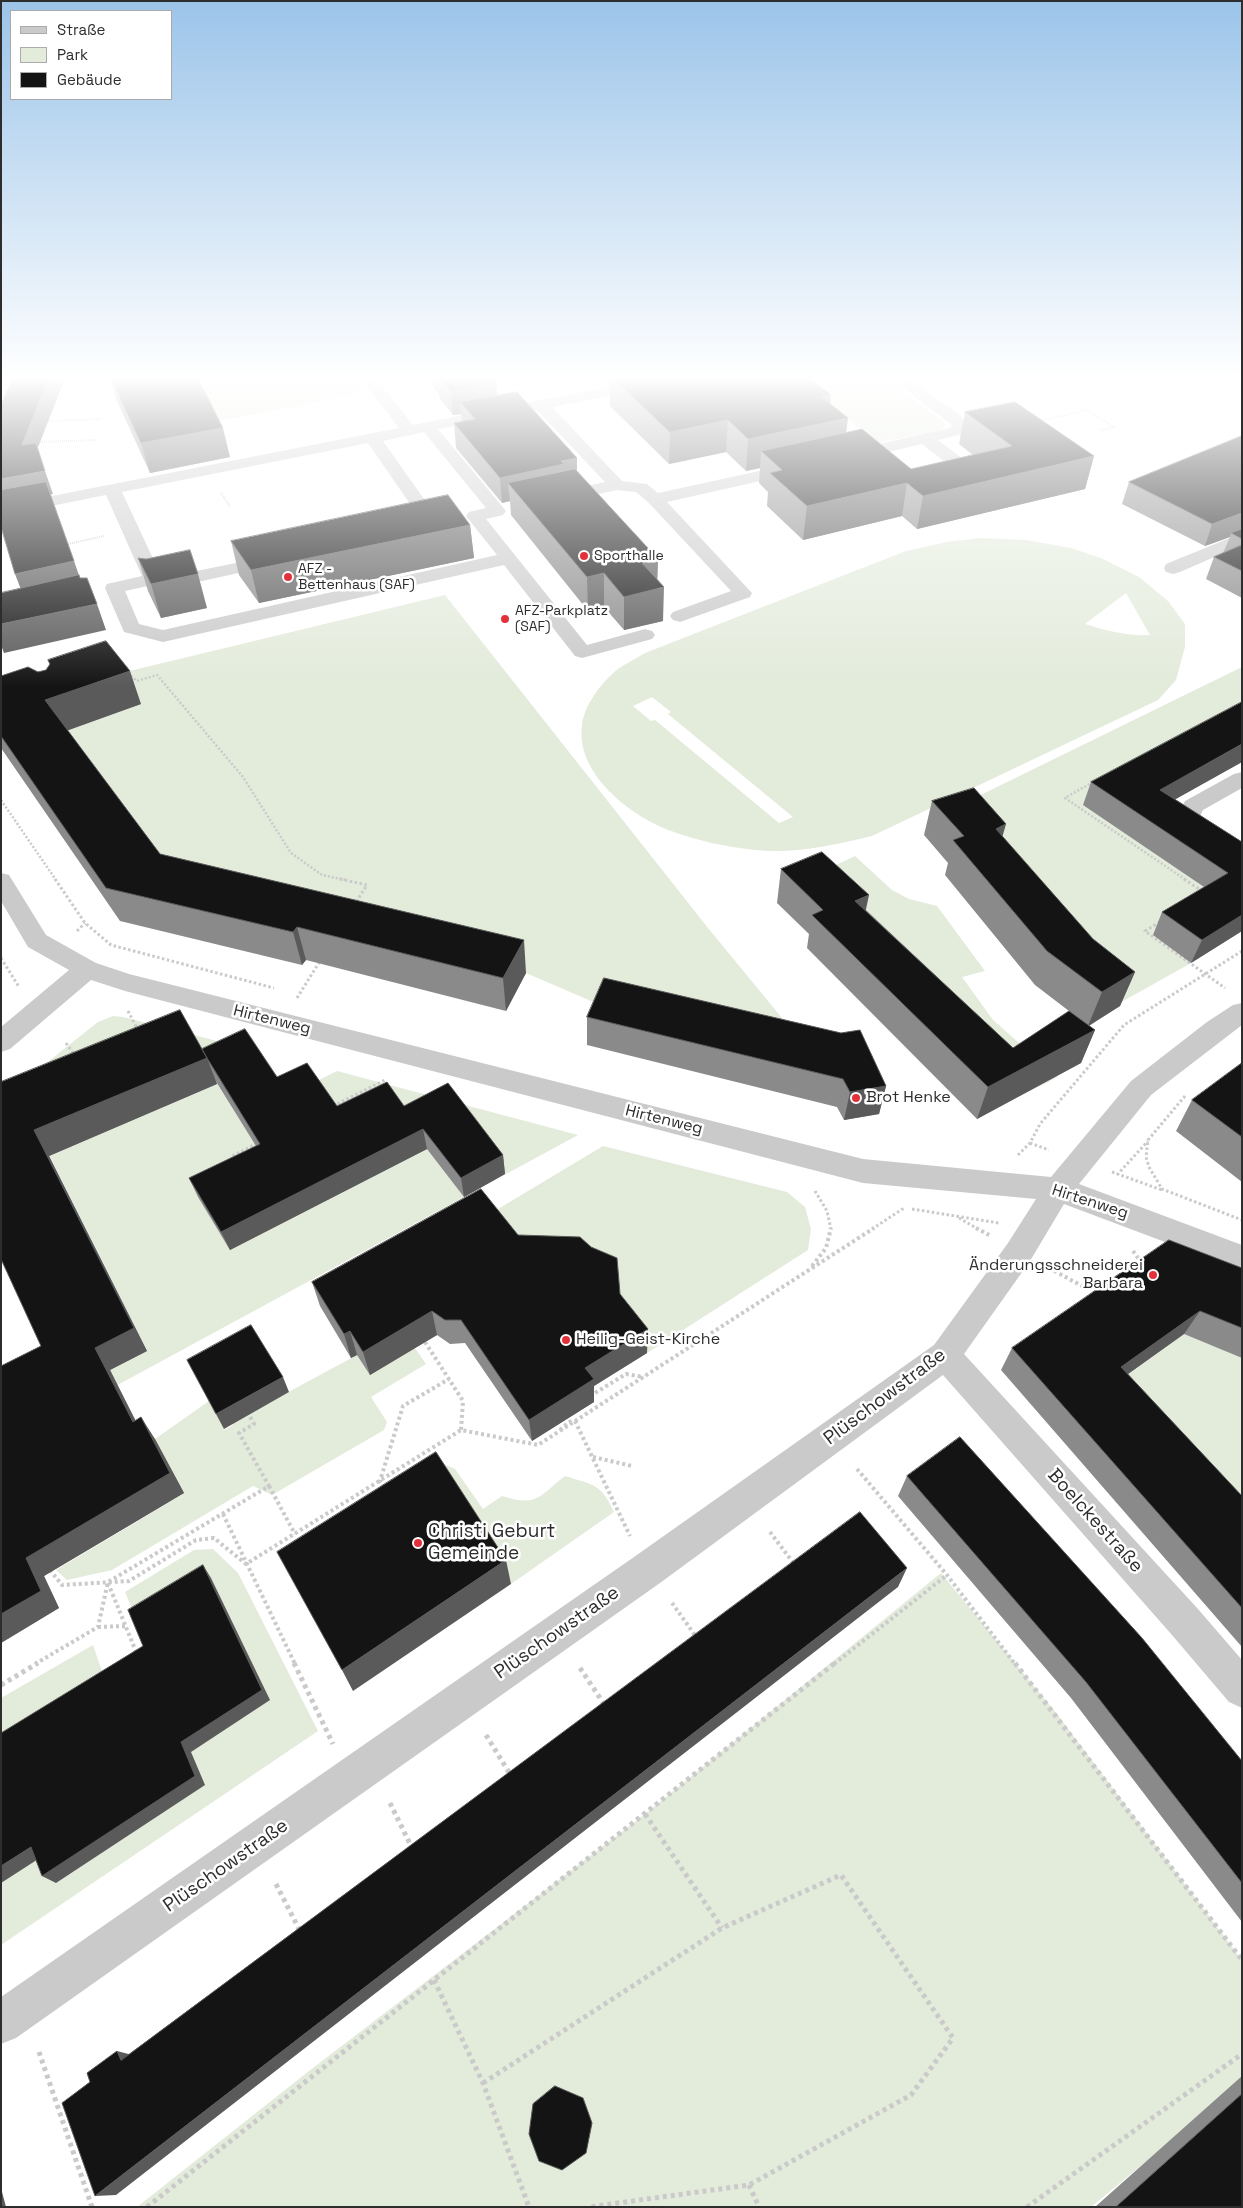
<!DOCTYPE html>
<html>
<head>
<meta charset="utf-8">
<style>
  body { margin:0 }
  #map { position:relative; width:1243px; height:2208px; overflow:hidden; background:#fff; font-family:"Space Grotesk",sans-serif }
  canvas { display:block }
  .frame { position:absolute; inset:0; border:2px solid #2d2d2d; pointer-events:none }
  .legend { position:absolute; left:10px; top:10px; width:162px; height:90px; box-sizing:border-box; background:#fff; border:1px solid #ababab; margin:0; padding:6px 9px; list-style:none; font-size:15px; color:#2d2d2d }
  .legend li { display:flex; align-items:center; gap:10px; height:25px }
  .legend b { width:25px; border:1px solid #ababab }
</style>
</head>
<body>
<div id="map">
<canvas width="1243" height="2208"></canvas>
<div class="frame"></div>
<ul class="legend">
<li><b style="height:6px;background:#cacaca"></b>Straße</li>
<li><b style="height:14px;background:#e3ebdb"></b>Park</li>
<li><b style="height:14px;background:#141414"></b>Gebäude</li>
</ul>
</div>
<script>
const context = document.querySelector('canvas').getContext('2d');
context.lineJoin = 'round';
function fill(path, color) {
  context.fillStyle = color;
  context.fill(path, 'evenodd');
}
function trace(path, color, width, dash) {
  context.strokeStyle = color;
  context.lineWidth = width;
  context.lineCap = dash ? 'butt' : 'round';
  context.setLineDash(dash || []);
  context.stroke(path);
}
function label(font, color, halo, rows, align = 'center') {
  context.font = font + ' "Space Grotesk",sans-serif';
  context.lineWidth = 5;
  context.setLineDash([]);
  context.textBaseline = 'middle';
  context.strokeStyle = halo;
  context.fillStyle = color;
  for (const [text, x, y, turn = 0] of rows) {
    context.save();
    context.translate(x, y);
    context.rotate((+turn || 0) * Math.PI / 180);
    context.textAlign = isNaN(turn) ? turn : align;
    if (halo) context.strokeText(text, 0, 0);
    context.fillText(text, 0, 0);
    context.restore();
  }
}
fill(new Path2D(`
  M253,378H352L361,389L355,395L218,421L199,387Z
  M796,378H885L943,421L945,426L941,430L878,443Z
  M980,538L1026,540L1071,548L1101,558L1139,577L1168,601L1185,624V647L1176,680L1158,700L872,836C835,845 795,854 756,850C727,847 698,841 671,831C630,816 575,773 582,725C584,707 598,688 610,676C619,666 634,660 645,653L906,551L947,542ZM1126,593L1150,635C1127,636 1107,631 1085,624ZM652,697L671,712L668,714L793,817L779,823L655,720L651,721L633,706Z
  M445,595L708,928L814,1057L605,1007L526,973L171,887L58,734L141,704L117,674Z
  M1242,667V719L1084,805L1217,896L1153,935L1191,963L1118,1004L950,810Z
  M855,856L892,890L909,899L937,906L985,971L962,977L993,1020L1058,1077L1018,1097L849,934L811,877Z
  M113,1016L123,1017L252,1050L1,1099L98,1022Z
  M337,1071L578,1135L55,1419L1,1426L147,1351L49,1155L217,1084L252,1139L313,1083Z
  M603,1146L787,1192L805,1207L811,1229L808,1250L647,1353L620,1318L559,1262L483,1218Z
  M1184,1334L1242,1358V1535L1107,1389Z
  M415,1348L426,1364L371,1397L387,1422L384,1430L272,1495L253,1486L112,1570L67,1580L56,1570L183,1494L155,1439L209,1401L225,1430L233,1425V1422L357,1355Z
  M441,1463L455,1469L483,1509L502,1496C538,1507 538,1497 565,1476C593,1485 601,1483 614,1512L511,1584Z
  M213,1549L238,1573L318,1731L1,1945V1698L93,1645L107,1686L153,1658L125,1592L194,1550Z
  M941,1573L1057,1714L1242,1960V2082L1091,2207H137L309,2071L645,1814Z`), '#e3ebdb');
trace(new Path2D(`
  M493,384L525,378
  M408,388L431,384
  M1,403L13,378
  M48,421L101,419
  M1040,421L1087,410L1114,427L1099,431
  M40,442L96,440
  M221,493L230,507
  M68,544L104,536`), '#cacaca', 2, [1, 1]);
trace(new Path2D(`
  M131,676L137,681L157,675L243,777L291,853L322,875L346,880
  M1093,782L1065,798L1186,880
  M1,800L56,880`), '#cacaca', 2.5, [2, 2]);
trace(new Path2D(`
  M55,879L85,923L111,945L274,988
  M340,879L367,885L356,902
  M1184,879L1202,891
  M1160,922L1145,931L1225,988
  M77,931L85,923
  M1,958L19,987
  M297,998L320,961
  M128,1011L138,1030
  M66,1043L75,1056
  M1185,1096L1148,1140L1146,1157L1149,1167L1162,1189L1242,1220
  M333,1106L385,1080
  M1030,1143L1049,1150
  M1018,1155L1030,1143L1040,1124L1124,1025L1242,951
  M234,1160L232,1156L258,1143
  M1112,1172L1162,1190
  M1117,1175L1148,1141
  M815,1191L827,1211L831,1229
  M912,1209L999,1223
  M959,1218L978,1229
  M872,1229L904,1208`), '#cacaca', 3, [2.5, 2.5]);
trace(new Path2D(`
  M976,1228L991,1236
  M1133,1251L1141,1262
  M812,1266L826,1248L831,1228
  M1049,1268L1082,1286
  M425,1342L463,1401L461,1430
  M590,1396L626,1374L644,1377
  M560,1430L569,1422L575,1421L630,1536
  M593,1457L632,1466
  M857,1469L947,1575L1015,1664
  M269,1486L295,1534
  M385,1487L380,1481L403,1406L449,1379
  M223,1514L295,1664
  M770,1532L795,1565
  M50,1570L62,1585L129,1581L196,1540L214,1538L246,1564L461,1430L538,1445L874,1228
  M108,1583L137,1654
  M672,1603L697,1638
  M98,1627L126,1626
  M35,1664L98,1627L108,1582L269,1486L239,1433L254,1424L248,1413
  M834,1664L947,1575`), '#cacaca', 4, [3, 3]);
trace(new Path2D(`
  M294,1663L333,1744
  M1015,1663L1242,1960
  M580,1668L604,1704
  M1,1685L38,1663
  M486,1735L510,1774
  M390,1803L412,1848
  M645,1814L722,1928
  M276,1884L300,1931
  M434,1980L483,2083L529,2207
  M39,2052L92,2207
  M483,2083L722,1928L841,1875L953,2038L911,2095L749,2185L589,2207
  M749,2185L759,2207
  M147,2207L835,1663
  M1027,2207L1242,2054`), '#cacaca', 5, [4, 4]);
fill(new Path2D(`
  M361,378H376L413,425L654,378H682L680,381L675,383L552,407L622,481L647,484L658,493L796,463L802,464L804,468L802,472L796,473L667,502L752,593L750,597L680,622L673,620L670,616L673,612L731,591L649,503L636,492L617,490L558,503L552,502L549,498L552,494L605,482L537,410L438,429L506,511L503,515L486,519L587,645L645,629L652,631L655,635L652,639L582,658L575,656L504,565L163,642L124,632L105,588L107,584L142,576L106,495L1,516V506L399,428ZM424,432L486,508L469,512L466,516L497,555L163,630L139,624L125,591L152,585L154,588L161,590L275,565L281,564L284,560L281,556L275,555L162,578L122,492L368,443L428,530L434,531L440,530L443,526L383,441Z
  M891,378H908L961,416L968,425L962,434L938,440L980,472L982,476L980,480H968L922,444L850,461L844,460L842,456L844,452L950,428L952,425Z
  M1242,533V545L1180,572L1173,574L1166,572L1164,568L1166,564Z
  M1242,772V788L1203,810L1200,816L1242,842V861L1234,858L1180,823L1177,818L1185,801L1234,774Z
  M1,873L9,875L46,935L96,963L129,974L863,1159L1051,1177L1131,1081L1207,1022L1233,1005L1242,1003V1025L1151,1095L1079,1184L1242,1245V1271L1064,1204L1030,1261L964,1354L1198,1609L1242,1660V1708L1229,1702L1172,1635L943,1375L660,1583L16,2038L1,2044V1997L634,1557L934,1345L1008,1243L1036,1199L863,1183L125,991L91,980L10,1049L1,1052V1027L69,970L28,947L1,901Z`), '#cacaca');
fill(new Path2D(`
  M110,378H198L230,457L150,473L117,401Z
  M426,378H492L497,395L577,458V471L658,559L657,580L663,621L624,630L604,607L588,611L511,515L510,501L502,503L456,448L454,423L462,422L461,414L453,415L440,399L439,394Z
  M610,378H809L830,403L846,433L911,469L973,455L959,444L965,412L1094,456L1085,489L917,529L902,516L803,540L767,506L768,492L759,483L760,468L746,471L726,452L669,464L610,406Z
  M1242,436V598L1206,579L1214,557L1223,553L1230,537L1205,546L1122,504L1129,482Z
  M470,525L474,558L259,603L239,575L231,541Z
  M138,558L207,608L161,618L148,591Z
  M48,660L141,704L67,730L160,854L526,973L506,1011L306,960L302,965L120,921L1,748V676L38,672L46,670L50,665Z
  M1242,762L1175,799L1242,842V931L1191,963L1153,935L1162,912L1204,887L1083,805L1091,782Z
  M932,801L1093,939L1135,972L1120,1006L1089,1026L1095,1030L1081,1063L977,1119L807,948L809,934L777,903L781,869L866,910L1013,1048L1069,1011L1035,985L945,875L948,863L924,835Z
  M587,1017L886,1086L879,1114L844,1120L837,1107L587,1045Z
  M202,1049L277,1077L337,1106H404L503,1155L505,1174L464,1197L427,1149L230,1250L198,1197L189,1178L256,1146L215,1080L217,1084L49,1156L147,1351L110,1370L135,1421L155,1439L184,1493L44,1576L59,1608L1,1643L41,1346L1,1082Z
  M1242,1063V1182L1176,1131L1192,1100Z
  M518,1235L620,1294L647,1353L594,1386V1402L532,1441L465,1343L450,1344L437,1335L370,1375L357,1355L351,1358L320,1306L312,1282Z
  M1242,1268V1358L1184,1334L1128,1374L1242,1496V1647L1001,1370L1012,1348Z
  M907,1476L1242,1761V1922L1071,1698L898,1496Z
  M1242,2076V2207H1095Z`), '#8a8a8a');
fill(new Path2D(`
  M49,378H65L30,468L22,445Z
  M496,382L498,407L460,402L461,414L453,415L451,391Z
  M831,395L828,422L848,418L844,450L761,451L760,468L746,471L748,439L822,397Z
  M728,420L726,452L669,464L670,432Z
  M223,428L230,457L150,473L141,443Z
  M1094,456L1085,489L917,529L923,496Z
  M577,458V483H508L510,501L502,503L500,478L561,461Z
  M45,471L53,494L1,504V479Z
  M907,483L902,516L803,540L807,506Z
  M1242,513V532L1231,533L1230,537L1205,546L1212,524Z
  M470,525L474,558L259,603L251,570Z
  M658,559L657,589L664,587L663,621L624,630V597L642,563Z
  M74,561L83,587L25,600L15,574Z
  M604,573V607L588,611L587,577Z
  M198,574L207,608L161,618L151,584Z
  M97,604L106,630L4,653L1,645V624Z
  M130,671L141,704L58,734L45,700Z
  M1242,744V762L1151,813L1160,790Z
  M1006,824L996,859V829Z
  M869,895L862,928L855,901Z
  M1242,915V931L1191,963L1202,940Z
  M297,927L306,960L302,965L293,932Z
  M524,940L526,973L506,1011L503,978Z
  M1135,972L1120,1006L1088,1026L1102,992Z
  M1095,1030L1081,1063L977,1119L988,1087Z
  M207,1058L217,1084L49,1156L147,1351L110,1370L147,1443L133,1422L95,1348L34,1130Z
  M886,1086L879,1114L844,1120L850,1092Z
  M423,1129L427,1149L230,1250L221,1232Z
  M503,1155L505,1174L464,1197L461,1178Z
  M432,1311L437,1335L370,1375L363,1352Z
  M1200,1311L1184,1334L1107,1389L1121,1367Z
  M648,1329L647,1353L594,1386V1402L532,1441L529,1420L585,1368Z
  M350,1331L357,1355L351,1358L344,1334Z
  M283,1377L289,1392L224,1429L216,1414Z
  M141,1417L155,1439L184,1493L44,1576L59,1608L1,1643V1614L26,1558Z
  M506,1560L511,1584L353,1691L342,1670Z
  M203,1565L211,1578L270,1700L191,1752L205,1785L56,1883L42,1876L181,1742Z
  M907,1568L898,1587L116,2195L95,2196Z
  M31,1847L46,1854L1,1883V1866Z
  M117,2051L136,2056L121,2060Z
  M1,2188L6,2207H1Z`), '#5a5a5a');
const building = new Path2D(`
  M13,378H49L22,445L36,443L45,471L1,479V405Z
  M111,378H198L223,428L141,443Z
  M440,378H492L496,382L451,391Z
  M613,378H809L831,395L822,397L848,418L748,439L728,420L670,432Z
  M517,392L577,458L561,461L564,464L500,478L454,423L475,419L460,402Z
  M1015,402L1094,456L923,496L907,483L807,506L770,473L782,470L761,451L862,429L911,469L1012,446L965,412Z
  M1242,436V513L1212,524L1129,482Z
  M575,469L658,559L642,563L664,587L624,597L604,573L587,577L508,483Z
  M46,482L74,561L15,574L1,527V490Z
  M448,495L470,525L251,570L231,541Z
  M1242,529V539L1231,533Z
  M1242,545V571L1214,557Z
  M190,550L198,574L151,584L138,558L146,559Z
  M79,575L80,578H87L97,604L1,624V593Z
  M106,641L130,671L45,700L160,854L524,940L503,978L297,927L293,932L106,888L1,736V676L28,667L38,672L46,670L50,664L48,660Z
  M1242,702V744L1160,790L1242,842V915L1202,940L1162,912L1228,873L1091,782Z
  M974,788L1006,824L996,829L1093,939L1135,972L1102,992L1047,951L953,840L964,836L932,801Z
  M822,852L869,895L855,901L1013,1048L1069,1011L1095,1030L988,1087L812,915L823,910L781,869Z
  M604,978L841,1033L860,1030L886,1086L850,1092L843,1079L587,1017Z
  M180,1010L207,1058L34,1130L134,1328L95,1348L133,1422L141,1417L170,1473L26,1558L41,1591L1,1614V1366L41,1346L1,1259V1082Z
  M245,1029L277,1077L307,1063L337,1106L387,1082L404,1106L448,1083L503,1155L461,1178L423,1129L221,1232L189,1178L260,1144L207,1058L202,1049Z
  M1242,1063V1137L1192,1100Z
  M481,1189L518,1235L580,1237L591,1247L617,1258L620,1294L648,1329L585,1368L594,1379L529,1420L461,1320H445L432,1311L363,1352L350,1331L344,1334L312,1282Z
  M1169,1240L1242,1268V1328L1200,1311L1121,1367L1242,1496V1608L1012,1348Z
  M251,1325L283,1377L216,1414L187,1360Z
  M960,1437L1142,1638L1242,1761V1883L1086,1682L907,1476Z
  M436,1452L506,1560L342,1670L277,1552Z
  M860,1512L907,1568L95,2196L62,2103L90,2082L87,2073L117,2051L121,2060Z
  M203,1565L262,1690L181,1742L195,1776L42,1876L31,1847L1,1866V1733L143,1646L128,1610Z
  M555,2086L583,2098L592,2123L586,2153L562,2170L539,2161L529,2134L533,2104Z
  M1242,2094V2207H1116Z`);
fill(building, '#141414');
trace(building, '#5a5a5a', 1);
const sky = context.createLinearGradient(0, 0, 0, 687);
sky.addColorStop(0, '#9bc4e9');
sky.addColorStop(0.55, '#fff');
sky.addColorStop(1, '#ffffff00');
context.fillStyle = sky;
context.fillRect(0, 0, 1243, 687);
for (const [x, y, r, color] of [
  [584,556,5,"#e3313b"],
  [288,577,5,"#e3313b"],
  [505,619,5,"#e3313b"],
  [856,1098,5,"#e3313b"],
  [1153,1275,5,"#e3313b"],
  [566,1340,5,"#e3313b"],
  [418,1543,5,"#e3313b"]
]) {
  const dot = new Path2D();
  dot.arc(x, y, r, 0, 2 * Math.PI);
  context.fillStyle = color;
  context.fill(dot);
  trace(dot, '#fff', 2);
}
label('14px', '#2d2d2d', '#fff', [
  ["Sporthalle",594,556],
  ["AFZ -",298,569],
  ["Bettenhaus (SAF)",298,585],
  ["AFZ-Parkplatz",515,611],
  ["(SAF)",515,627]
], 'left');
label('16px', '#2d2d2d', '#fff', [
  ["Hirtenweg",272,1020,14],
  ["Hirtenweg",664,1120,14],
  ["Hirtenweg",1090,1202,18]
]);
label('16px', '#2d2d2d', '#fff', [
  ["Brot Henke",866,1098],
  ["Änderungsschneiderei",1143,1266,"right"],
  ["Barbara",1143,1284,"right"],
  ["Heilig-Geist-Kirche",576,1340]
], 'left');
label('19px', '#2d2d2d', '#fff', [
  ["Plüschowstraße",885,1397,-37],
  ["Boelckestraße",1095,1521,48],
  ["Plüschowstraße",557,1633,-35],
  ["Plüschowstraße",226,1866,-35]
]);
label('19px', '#2d2d2d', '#fff', [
  ["Christi Geburt",428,1532],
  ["Gemeinde",428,1554]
], 'left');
</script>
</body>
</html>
